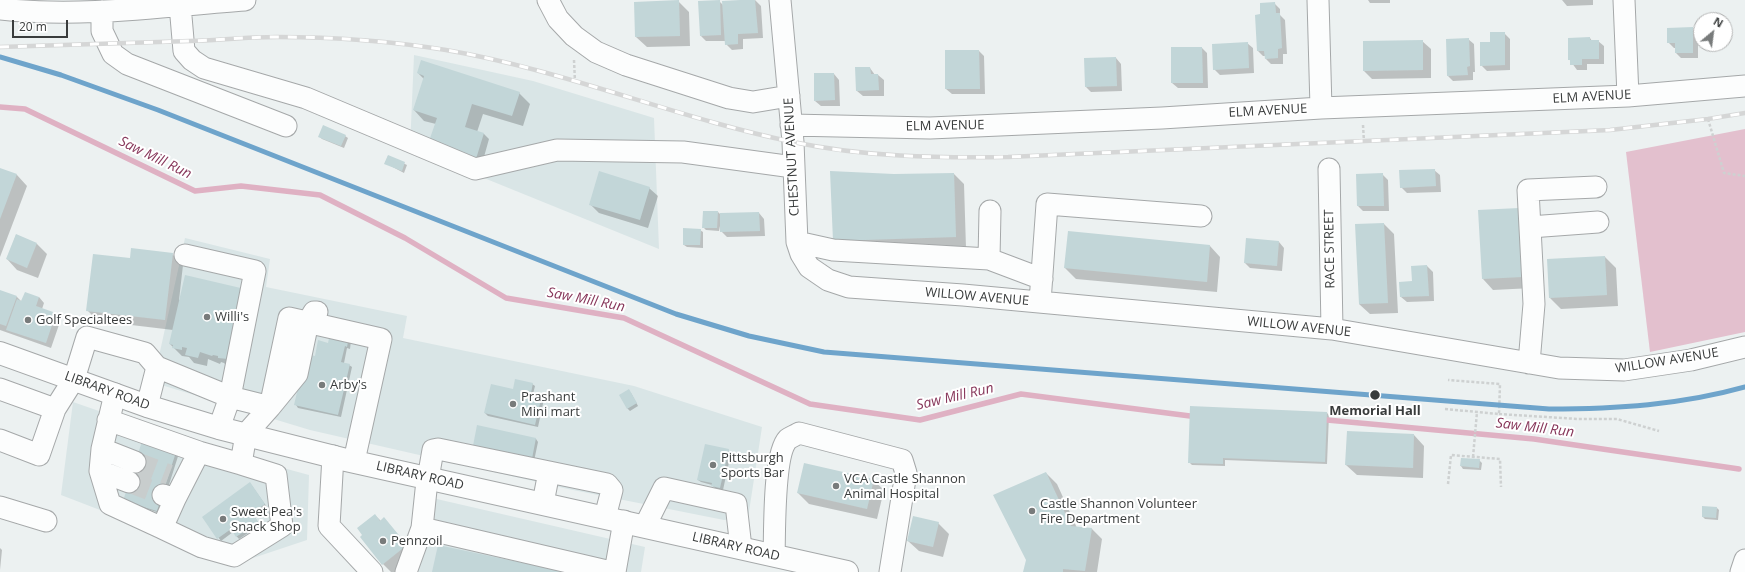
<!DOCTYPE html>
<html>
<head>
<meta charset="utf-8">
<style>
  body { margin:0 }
  #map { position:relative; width:1745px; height:572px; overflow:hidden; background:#ecf1f1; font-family:"Open Sans",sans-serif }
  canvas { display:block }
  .north { position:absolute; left:1693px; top:12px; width:40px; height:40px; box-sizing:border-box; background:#fff; border:1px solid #b0b1b1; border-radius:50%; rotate:29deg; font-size:11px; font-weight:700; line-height:16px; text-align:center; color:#393c3c }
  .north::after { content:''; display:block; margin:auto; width:14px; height:18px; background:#787b7b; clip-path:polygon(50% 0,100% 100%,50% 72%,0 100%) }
  .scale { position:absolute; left:12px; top:20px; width:56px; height:18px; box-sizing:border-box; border:2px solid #393c3c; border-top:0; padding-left:5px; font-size:12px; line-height:14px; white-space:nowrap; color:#393c3c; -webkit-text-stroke:3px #fff; paint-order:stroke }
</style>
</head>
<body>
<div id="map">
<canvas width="1745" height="572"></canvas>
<div class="north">N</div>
<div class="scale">20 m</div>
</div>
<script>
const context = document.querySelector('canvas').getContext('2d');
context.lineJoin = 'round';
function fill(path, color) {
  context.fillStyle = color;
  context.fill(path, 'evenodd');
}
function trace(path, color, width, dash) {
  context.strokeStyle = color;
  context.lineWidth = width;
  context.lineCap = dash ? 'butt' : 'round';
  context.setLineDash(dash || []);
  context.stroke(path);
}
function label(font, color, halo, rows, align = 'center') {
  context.font = font + ' "Open Sans",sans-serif';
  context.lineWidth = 4;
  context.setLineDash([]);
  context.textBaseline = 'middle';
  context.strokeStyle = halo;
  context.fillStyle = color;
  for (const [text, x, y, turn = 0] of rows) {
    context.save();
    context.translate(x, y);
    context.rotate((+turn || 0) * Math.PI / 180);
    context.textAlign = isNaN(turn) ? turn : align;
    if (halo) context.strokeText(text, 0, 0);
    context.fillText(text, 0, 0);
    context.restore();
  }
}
fill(new Path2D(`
  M414,55L533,81L654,118L659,249L410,148Z
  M185,238L270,259L266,287L407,316L403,338L634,386L762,427L748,518L724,520L568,489L310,430L158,384L159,356Z
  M73,402L191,443L309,475L307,540L238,563L61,495Z
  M415,494L645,547L641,572H400L410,542Z`), '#d9e5e6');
fill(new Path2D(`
  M1745,129V332L1650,352L1626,152Z`), '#e3c0ce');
fill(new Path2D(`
  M755,0L761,6L763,38L743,39V49L732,50L726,44V41H706L701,36L719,1L723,5V2Z
  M1368,0H1390V3H1370Z
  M1562,0H1593V5L1567,6Z
  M678,1L689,12L690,46L647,47L636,37Z
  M1274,3L1280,9V15L1285,20L1287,54H1283V64H1271L1266,59V56H1263L1258,51L1261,15Z
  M1692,28L1698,34V58H1681L1676,53V48H1674L1668,42Z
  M1504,33L1510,39V70L1487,71L1481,65L1491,43Z
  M1590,38L1592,41H1598L1604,46V64H1587V70H1577L1569,59Z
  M1468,39L1474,44L1475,72H1473V80L1453,81L1448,76Z
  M1422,41L1431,49V78L1372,79L1364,71Z
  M1247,43L1253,48L1254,73L1220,75L1214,69Z
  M1202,48L1207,53L1208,88H1178L1172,83Z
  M979,51L984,56L985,94H952L946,89Z
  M1116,58L1121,64L1122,91L1091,92L1086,87Z
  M870,68L875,75H878L884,80V96H863L857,91Z
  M418,73L519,93L530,104L523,126L483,114L477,132L484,134L489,139L482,164L436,124L424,121L414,110L424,79Z
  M834,74L839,80L840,106H821L815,101Z
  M319,136H345L348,138L344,148L322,139Z
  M388,156L407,165L404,173L385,163Z
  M0,169L17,175L27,186L0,257Z
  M1434,170L1440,175L1441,192L1407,193L1401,187Z
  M954,174L964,184L966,248L834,241L894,175Z
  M1382,174L1388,180L1389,211H1363L1358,206Z
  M649,188L658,196L648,228L599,213L590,204Z
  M1519,209L1533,288L1493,290L1483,279Z
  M718,212L720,214L759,213L764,219L765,236L727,237L721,231V226H720L719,231L706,230L703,227Z
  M1384,224L1394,234L1398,313L1370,314L1359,304Z
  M700,230L703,232V248L687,247L684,245Z
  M16,235L37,244L47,254L38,278L17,270L7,259Z
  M1279,242L1284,248L1282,271L1250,268L1245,263Z
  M1210,246L1220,257L1217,292L1076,279L1065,268Z
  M172,254L183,265L179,300L245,290L227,366L224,363L221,362L220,364L208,359L207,366L194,363L189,357L182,356L170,344L173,330L98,321L87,310L131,259Z
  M1605,257L1616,268L1618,306L1561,309L1550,298Z
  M1427,266L1433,272L1434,301L1407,302L1401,297Z
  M0,293L17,297L22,302L39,297L44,303L42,309L56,314L61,319L51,348L0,330Z
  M351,341L350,349L347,348L344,363L349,365L352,367L341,417L298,408L296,405L315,357L329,344Z
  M532,384L535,386L533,394L541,396L544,399L538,427L488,416L485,413L514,390Z
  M631,393L638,406L630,411L627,408Z
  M1327,413L1329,415L1327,464L1225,460V466L1192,465L1189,462Z
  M478,427L536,439L538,442L533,466Z
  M1414,435L1424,446L1423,478L1357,475L1346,465Z
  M180,450L160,513L127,503Z
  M728,450L731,453L723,490L715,488L712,485L701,482L698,480Z
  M1479,460L1482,463L1481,470L1463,469L1461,466Z
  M1046,473L1057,484L1077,528L1092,529L1102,539L1097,572H1024Z
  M873,480L884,490L877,519L809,504L798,493Z
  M252,486L267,507L254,516L260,525L239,539L233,532L221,541L203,517Z
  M1717,508L1719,510L1718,520L1705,519L1703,517Z
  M375,515L381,521L384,519L417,556L397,572H391L383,564Z
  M938,523L949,534L943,557L919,551L908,541Z
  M0,548L2,550L0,570Z`), '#0003');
trace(new Path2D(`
  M0,107L25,109L195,191L241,186L320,195L405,238L506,298L624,318L810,404L920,420L1021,394L1190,416
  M1327,420L1534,439L1739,469`), '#dfb1c3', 5.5);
fill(new Path2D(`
  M679,0L680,36L635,37L634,2Z
  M720,0L721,35L700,36L698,1Z
  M740,0H755L758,33L738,34V44L725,45L722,1Z
  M1275,2L1276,13H1280L1282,48L1278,49V58L1265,59L1264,51H1257L1255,15L1260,14V3Z
  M1693,27V53H1675V43H1667V28Z
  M1490,32H1505V65L1480,66V42H1490Z
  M1590,37V40H1599V59H1582V65H1570V60H1568V38Z
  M1469,38L1470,66L1467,67L1468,75L1447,76L1446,39Z
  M1423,40V70L1363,71V41Z
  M1248,42L1249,68L1213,70L1212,44Z
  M1171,47H1202L1203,83H1171Z
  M945,50H979L980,89H945Z
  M1116,57L1117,86L1085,87L1084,58Z
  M421,60L520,92L512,116L472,104L465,127L484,133L476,159L428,144L437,118L413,110L424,76L417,73Z
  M855,67H870L871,74H878L879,90L856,91Z
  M814,73H834L835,100L814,101Z
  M323,125L346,135L341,146L318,137Z
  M388,155L405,162L402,171L384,164Z
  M0,168L17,174L0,219Z
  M1435,169L1436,186L1400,188L1399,170Z
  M599,171L650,187L640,220L589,205Z
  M830,171L894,174L954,173L956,237L833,241Z
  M1383,173L1384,206H1357L1356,174Z
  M1519,208L1522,277L1482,279L1478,210Z
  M703,211H718L717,228H702Z
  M759,212L760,231L720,232V213Z
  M1384,223L1388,303L1359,304L1355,224Z
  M683,228L701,229L700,245H683Z
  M1068,231L1210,245L1207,282L1064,268Z
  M16,234L37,243L27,268L6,259Z
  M1246,238L1279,241L1277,266L1244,263Z
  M131,248L173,253L165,320L86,311L93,254L130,258Z
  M1605,256L1607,295L1549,298L1547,259Z
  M1427,265L1429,296L1400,297L1399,282L1412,281L1411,266Z
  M185,275L245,289L228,359L218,358V356L213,355L212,356L200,352L198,358L185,355L187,348L182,347V350L172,348L173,345L169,344Z
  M0,290L17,296L6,326L0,324Z
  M25,292L39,297L36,306L56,313L46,343L6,330L17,299L21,301Z
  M330,333L349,337L347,347L345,346L341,362L350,364L338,415L294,405L306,354L315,356L318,340L328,343Z
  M515,379L533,383L531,393L542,395L535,425L484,413L491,384L513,389Z
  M629,389L637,403L627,409L619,395Z
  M1190,406L1327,412L1325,462L1223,458V464L1188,463Z
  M477,425L536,438L531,464L472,451Z
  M1347,431L1414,434L1413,468L1345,465Z
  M144,435L178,446L157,511L123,501Z
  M705,444L729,449L720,488L711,486L712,483L697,480Z
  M1461,458L1480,459L1479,468L1460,466Z
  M804,463L874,479L867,509L797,493Z
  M1046,472L1071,526L1092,528L1085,571L1063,569V572H1023L1026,560L993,495Z
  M250,482L265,504L252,513L258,522L236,537L231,529L217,539L202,517Z
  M1702,506L1717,507L1716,518L1702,517Z
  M375,514L380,521L384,517L407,545L382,565L360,537L362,535L357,528Z
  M913,516L939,522L933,547L907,541Z
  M438,545L561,571V572H432Z`), '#c2d6d8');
trace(new Path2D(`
  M135,462L169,475
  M129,482L163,495`), '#c8cdcd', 21, [21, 10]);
const minor = new Path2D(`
  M548,0L558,19L574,36L596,52L626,65L729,98L753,102L789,96
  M780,0L793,142L797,242L801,254L809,267L828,280L849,287L963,295L1332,329L1559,368L1624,370L1691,360L1745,347
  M1318,0L1321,108
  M1624,0L1628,96
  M180,5L184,51L192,60L204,68L306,98L475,169L557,150L683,152L793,167
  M0,9C81,18 164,6 245,0
  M102,11V31L113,54L127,64L286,126
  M791,125L930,128L1162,118L1321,108L1628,96L1745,86
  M1329,169L1332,329
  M990,211L989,259L1042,279
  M1530,227L1598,222
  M797,242L833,250L989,259
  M185,255L255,271L230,397L270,407L297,374L308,322L314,312H317
  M1040,302L1047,204L1201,216
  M1529,363L1534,304L1528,190L1596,187
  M0,389L55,409L39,455L0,440
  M115,394L102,449L100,471L129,482
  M147,406L157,367
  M55,409L74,379L87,337L145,353L157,367L230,397L219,428
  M108,420L199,452
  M102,449L135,462
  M333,456L329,526L372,572
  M100,471L110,504L162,528L175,499
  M163,495L175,499L199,452L241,464L246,434L270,407L289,318L381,339L354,461
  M543,503L549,472
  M0,507L46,521
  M605,517L612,490L607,484L438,449L433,450L426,490L422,528L611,572
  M645,526L664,488L736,504L741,548
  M162,528L202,547L234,556L282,526L276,475L241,464
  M774,555C775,532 773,454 788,439C791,437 796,435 799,433L902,460L906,473L890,572
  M406,572L422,528
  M615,572L624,521
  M1741,572L1745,560`);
const major = new Path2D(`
  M0,353L147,406L219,428L346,460L847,572`);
trace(minor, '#a5a8a9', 23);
trace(major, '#a5a8a9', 24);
trace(new Path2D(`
  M574,60L575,82
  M1708,119L1724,173L1745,176
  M1363,125L1364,142
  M1445,409L1499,414L1500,384L1448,380
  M1499,414L1578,419H1617L1659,431
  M1473,457L1477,412
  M1448,484L1451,455L1500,459L1501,487`), '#ced1d1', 2.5, [3, 2]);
trace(minor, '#fcfdfd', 21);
trace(major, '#fcfdfd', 22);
const rail = new Path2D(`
  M0,47C63,45 127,43 190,41C219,40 248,37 277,37C334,37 390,41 446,50C564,70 676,118 793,142C864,157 936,158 1008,157L1610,130L1708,119L1745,113`);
trace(rail, '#d5d6d6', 4.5);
trace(rail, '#fff', 3, [9]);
trace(new Path2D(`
  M0,57L61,75L158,110L676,314L749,336L824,352L1549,409C1616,409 1681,405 1745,387`), '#6ea4cb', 5);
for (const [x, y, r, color] of [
  [207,317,4,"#787b7b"],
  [28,320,4,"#787b7b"],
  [322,385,4,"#787b7b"],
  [1375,395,5.5,"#393c3c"],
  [513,404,4,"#787b7b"],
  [713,465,4,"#787b7b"],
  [836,486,4,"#787b7b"],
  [1032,511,4,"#787b7b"],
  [223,519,4,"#787b7b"],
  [383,541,4,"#787b7b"]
]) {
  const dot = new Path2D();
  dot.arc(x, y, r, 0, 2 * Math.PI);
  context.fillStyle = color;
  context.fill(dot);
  trace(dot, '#fff', 1.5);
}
label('13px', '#393c3c', '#fff', [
  ["ELM AVENUE",1592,97,-3],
  ["ELM AVENUE",1268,111,-3],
  ["ELM AVENUE",945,126,-1],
  ["CHESTNUT AVENUE",792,157,-93],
  ["RACE STREET",1330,249,-91],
  ["WILLOW AVENUE",977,297,5],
  ["WILLOW AVENUE",1299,327,6],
  ["WILLOW AVENUE",1667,361,-9],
  ["LIBRARY ROAD",107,391,20],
  ["LIBRARY ROAD",420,476,13],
  ["LIBRARY ROAD",736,547,13]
]);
label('13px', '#393c3c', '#fff', [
  ["Willi's",215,317],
  ["Golf Specialtees",36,320],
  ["Arby's",330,385],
  ["Prashant",521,397],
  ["Mini mart",521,412],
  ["Pittsburgh",721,458],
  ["Sports Bar",721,473],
  ["VCA Castle Shannon",844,479],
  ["Animal Hospital",844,494],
  ["Castle Shannon Volunteer",1040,504],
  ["Fire Department",1040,519],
  ["Sweet Pea's",231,512],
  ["Snack Shop",231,527],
  ["Pennzoil",391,541]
], 'left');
label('bold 13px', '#393c3c', '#fff', [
  ["Memorial Hall",1375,411]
]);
label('italic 14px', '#87365a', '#fff', [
  ["Saw Mill Run",155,158,26],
  ["Saw Mill Run",586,300,11],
  ["Saw Mill Run",955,397,-13],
  ["Saw Mill Run",1535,428,7]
]);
</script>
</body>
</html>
